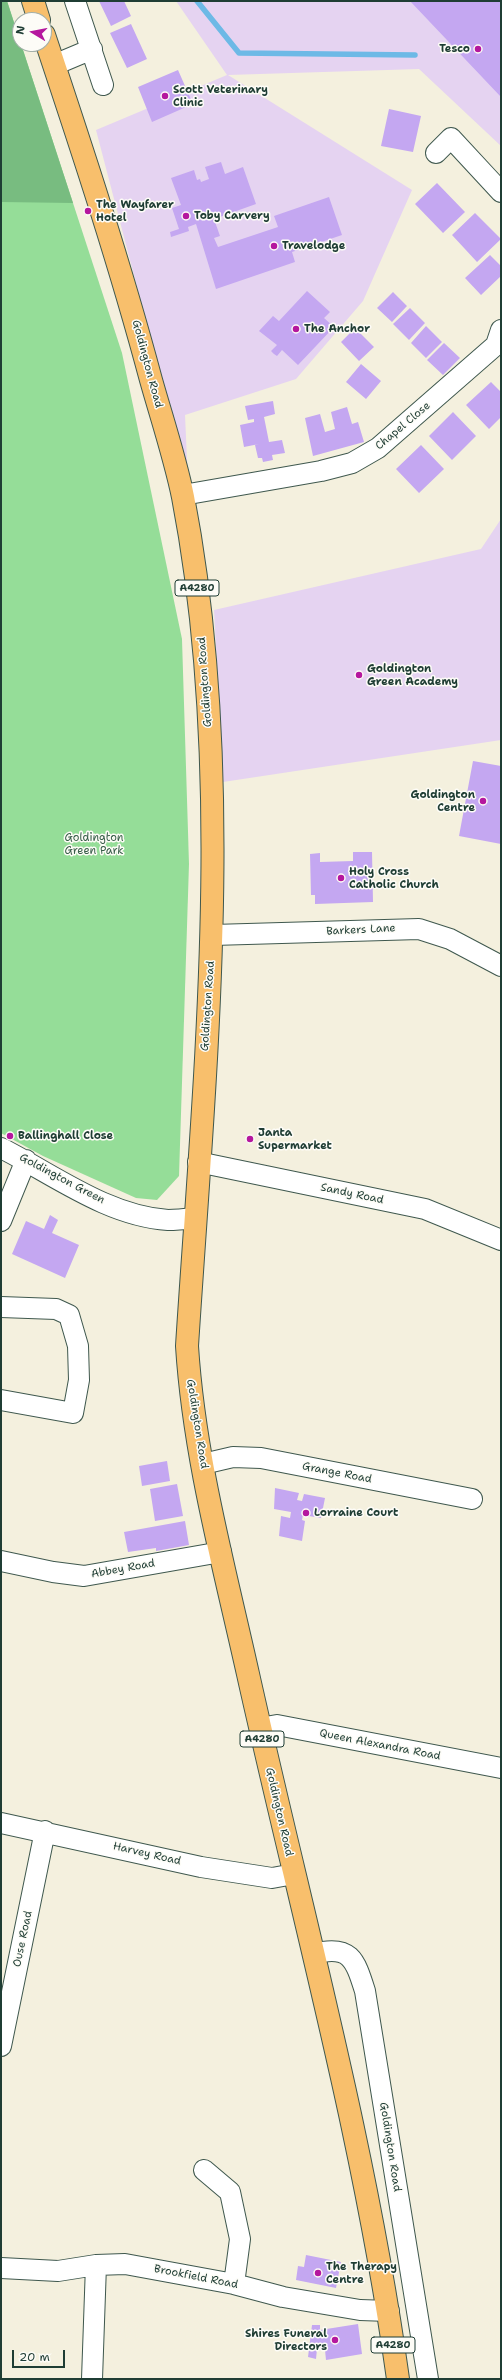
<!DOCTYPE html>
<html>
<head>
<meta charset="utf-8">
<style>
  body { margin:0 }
  #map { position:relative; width:502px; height:2380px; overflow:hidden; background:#f4f0de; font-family:"Shantell Sans",sans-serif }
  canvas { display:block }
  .frame { position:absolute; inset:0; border:2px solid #1f3d34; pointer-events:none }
  .north { position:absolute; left:12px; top:12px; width:40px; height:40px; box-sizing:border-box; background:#fdfcf7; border:1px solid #a4b0a9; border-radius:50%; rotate:280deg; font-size:11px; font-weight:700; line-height:16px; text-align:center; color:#1f3d34 }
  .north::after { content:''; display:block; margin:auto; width:14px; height:18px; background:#b5179e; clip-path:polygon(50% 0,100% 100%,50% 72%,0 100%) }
  .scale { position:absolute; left:12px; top:2350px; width:53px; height:18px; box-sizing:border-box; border:2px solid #1f3d34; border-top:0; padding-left:5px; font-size:12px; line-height:14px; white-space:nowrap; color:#1f3d34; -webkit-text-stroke:3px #fdfcf7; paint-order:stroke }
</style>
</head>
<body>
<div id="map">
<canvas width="502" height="2380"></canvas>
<div class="frame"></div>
<div class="north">N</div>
<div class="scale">20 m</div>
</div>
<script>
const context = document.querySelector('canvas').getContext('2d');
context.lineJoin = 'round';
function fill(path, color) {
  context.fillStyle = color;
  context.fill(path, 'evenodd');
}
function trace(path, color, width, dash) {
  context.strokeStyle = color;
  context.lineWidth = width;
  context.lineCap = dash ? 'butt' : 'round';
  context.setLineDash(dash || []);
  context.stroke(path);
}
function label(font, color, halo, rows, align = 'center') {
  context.font = font + ' "Shantell Sans",sans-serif';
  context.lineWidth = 3;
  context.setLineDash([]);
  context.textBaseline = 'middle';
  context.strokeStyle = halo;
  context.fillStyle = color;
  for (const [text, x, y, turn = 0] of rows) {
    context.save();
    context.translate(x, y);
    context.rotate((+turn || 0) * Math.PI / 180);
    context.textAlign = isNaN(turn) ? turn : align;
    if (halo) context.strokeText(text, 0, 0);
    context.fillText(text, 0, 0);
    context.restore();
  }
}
fill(new Path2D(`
  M176,1H501V146L419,69L228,75L412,190L363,301L296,379L185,415L188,482L96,130L227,75Z
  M501,519V740L223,782L214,610L481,549Z`), '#e5d3f1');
fill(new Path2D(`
  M1,1H7L122,353L182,639L189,864L179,1176L157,1200L136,1198L43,1156L1,1133Z`), '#95dd98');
fill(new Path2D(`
  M1,1H7L73,203L1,202Z`), '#78bc80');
trace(new Path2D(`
  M197,1L239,53L415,55`), '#6db9e6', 5.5);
fill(new Path2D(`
  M99,1H124L131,16L111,26Z
  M410,1H501V97Z
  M131,24L147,59L127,68L110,33Z
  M178,70L193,104L152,122L138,87Z
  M389,109L421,116L413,152L381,146Z
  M221,162L225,174L243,167L256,204L214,219L220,236L214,238L218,247L278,227L274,216L329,197L342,235L292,252L295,262L216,289L196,224L188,227L189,231L171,237L170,232L179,229L172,208L181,205L171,178L194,170L197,180L200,179L201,182L209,179L205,167Z
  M437,183L465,212L443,233L415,204Z
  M475,213L501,239L477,262L452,235Z
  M490,255L501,266V276L481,295L465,278Z
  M307,291L330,312L324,318L334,327L298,365L282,350L277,356L274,354L271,351L277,345L259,331L273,316L279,321Z
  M393,292L407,306L392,322L377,308Z
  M410,308L425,323L409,340L393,324Z
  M426,326L442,342L426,358L411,343Z
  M355,328L374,347L359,361L341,342Z
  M444,343L460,358L443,375L427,360Z
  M361,364L381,381L366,399L346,382Z
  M491,382L501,392V417L489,429L466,405Z
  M273,401L275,414L264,417L269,442L282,440L285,453L272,455L273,460L263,462L262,458H258L255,445L259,444L244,447L240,425L254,422V419L248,420L245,406Z
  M347,407L352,424L358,422L364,442L313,456L305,418L320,414L325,432L335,429L331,412Z
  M453,412L476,436L452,460L429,436Z
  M421,445L444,469L419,493L396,469Z
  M473,761L501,766V844L459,836Z
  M353,852H372L373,902L315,904V895H311L310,854L320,853V862L353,861Z
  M50,1215L58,1220L52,1233L79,1245L65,1278L12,1254L26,1221L44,1229Z
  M167,1461L170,1481L142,1486L139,1466Z
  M177,1484L183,1516L155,1521L150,1489Z
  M275,1488L299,1493L297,1500L302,1501L304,1494L325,1498L321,1518L303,1515L302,1520L305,1521L302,1541L279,1536L281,1516L290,1518L291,1512L274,1509Z
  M185,1521L189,1545L156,1551V1548L128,1552L124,1532Z
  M306,2255L341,2262L336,2288L296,2280L298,2266L304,2267Z
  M358,2324L362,2354L326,2360L325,2350L317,2349L316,2359L308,2357L312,2325H320V2330Z`), '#c4a7f1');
const minor = new Path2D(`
  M75,1L103,85
  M54,65L92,49
  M436,153L451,138L501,192
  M183,495L321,471L352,463L378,448L496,345L501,330
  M213,935L419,929L450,939L501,966
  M1,1148C53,1174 107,1216 168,1220C177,1220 186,1219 195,1218
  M198,1162L425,1209L501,1240
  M1,1221L26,1160
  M1,1307L56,1309L69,1315L78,1346L79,1380L73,1413L1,1400
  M203,1464L233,1457L261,1458L472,1499
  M1,1561L53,1572L84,1576L221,1552
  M260,1728L277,1725L501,1768
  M1,1823L201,1867L272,1878L294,1874
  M313,1954C350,1944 355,1959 365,1991L428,2379
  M1,2046L45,1831
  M204,2170L230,2192L240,2239L234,2284
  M1,2268L58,2271L96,2265L125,2264L234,2284L283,2297L360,2310L389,2311
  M92,2379L96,2265`);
const major = new Path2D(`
  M33,1L39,20
  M44,35C82,149 120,264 151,380C162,419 175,458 183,497C236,773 205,1067 187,1346C194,1457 224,1566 248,1674C300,1908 365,2141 398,2379`);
trace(minor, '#3f584e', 22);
trace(major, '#3f584e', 24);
trace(minor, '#fff', 20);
trace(major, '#f8bf6c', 22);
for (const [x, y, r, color] of [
  [478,49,4,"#b5179e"],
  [165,96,4,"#b5179e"],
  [88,211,4,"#b5179e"],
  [186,216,4,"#b5179e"],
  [274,246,4,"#b5179e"],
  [296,329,4,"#b5179e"],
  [359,675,4,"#b5179e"],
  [483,801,4,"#b5179e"],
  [341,878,4,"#b5179e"],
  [10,1136,4,"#b5179e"],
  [250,1139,4,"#b5179e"],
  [306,1513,4,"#b5179e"],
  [318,2273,4,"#b5179e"],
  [335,2340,4,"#b5179e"]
]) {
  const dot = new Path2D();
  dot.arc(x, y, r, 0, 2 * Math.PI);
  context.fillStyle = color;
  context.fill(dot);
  trace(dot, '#fdfcf7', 1.5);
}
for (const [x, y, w] of [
  [197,588,44],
  [262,1739,44],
  [393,2345,44]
]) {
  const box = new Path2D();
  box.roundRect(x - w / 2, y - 8, w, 16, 3);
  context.fillStyle = '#fdfcf7';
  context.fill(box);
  trace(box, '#1f3d34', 1);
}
label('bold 10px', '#1f3d34', null, [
  ["A4280",197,588],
  ["A4280",262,1739],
  ["A4280",393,2345]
]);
label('bold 11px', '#1f3d34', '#fdfcf7', [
  ["Tesco",470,49,"right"],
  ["Scott Veterinary",173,90],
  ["Clinic",173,103],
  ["The Wayfarer",96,205],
  ["Hotel",96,218],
  ["Toby Carvery",194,216],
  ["Travelodge",282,246],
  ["The Anchor",304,329],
  ["Goldington",367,669],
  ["Green Academy",367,682],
  ["Goldington",475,795,"right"],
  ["Centre",475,808,"right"],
  ["Holy Cross",349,872],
  ["Catholic Church",349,885],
  ["Janta",258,1133],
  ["Supermarket",258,1146],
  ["Ballinghall Close",18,1136],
  ["Lorraine Court",314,1513],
  ["The Therapy",326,2267],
  ["Centre",326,2280],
  ["Shires Funeral",327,2334,"right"],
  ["Directors",327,2347,"right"]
], 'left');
label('11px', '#1f3d34', '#fdfcf7', [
  ["Goldington Road",147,364,75],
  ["Chapel Close",403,426,-40],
  ["Goldington Road",205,682,-94],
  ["Barkers Lane",361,930,-3],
  ["Goldington Road",208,1006,-86],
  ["Goldington Green",62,1179,28],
  ["Sandy Road",352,1194,12],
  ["Goldington Road",197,1424,81],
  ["Grange Road",337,1473,11],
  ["Abbey Road",123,1569,-10],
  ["Queen Alexandra Road",380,1745,11],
  ["Goldington Road",279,1812,77],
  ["Harvey Road",147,1854,13],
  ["Ouse Road",23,1939,-78],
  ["Goldington Road",390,2147,81],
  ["Brookfield Road",196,2277,11]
]);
label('11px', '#375d48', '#fdfcf7', [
  ["Goldington",94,838],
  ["Green Park",94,851]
]);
</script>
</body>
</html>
